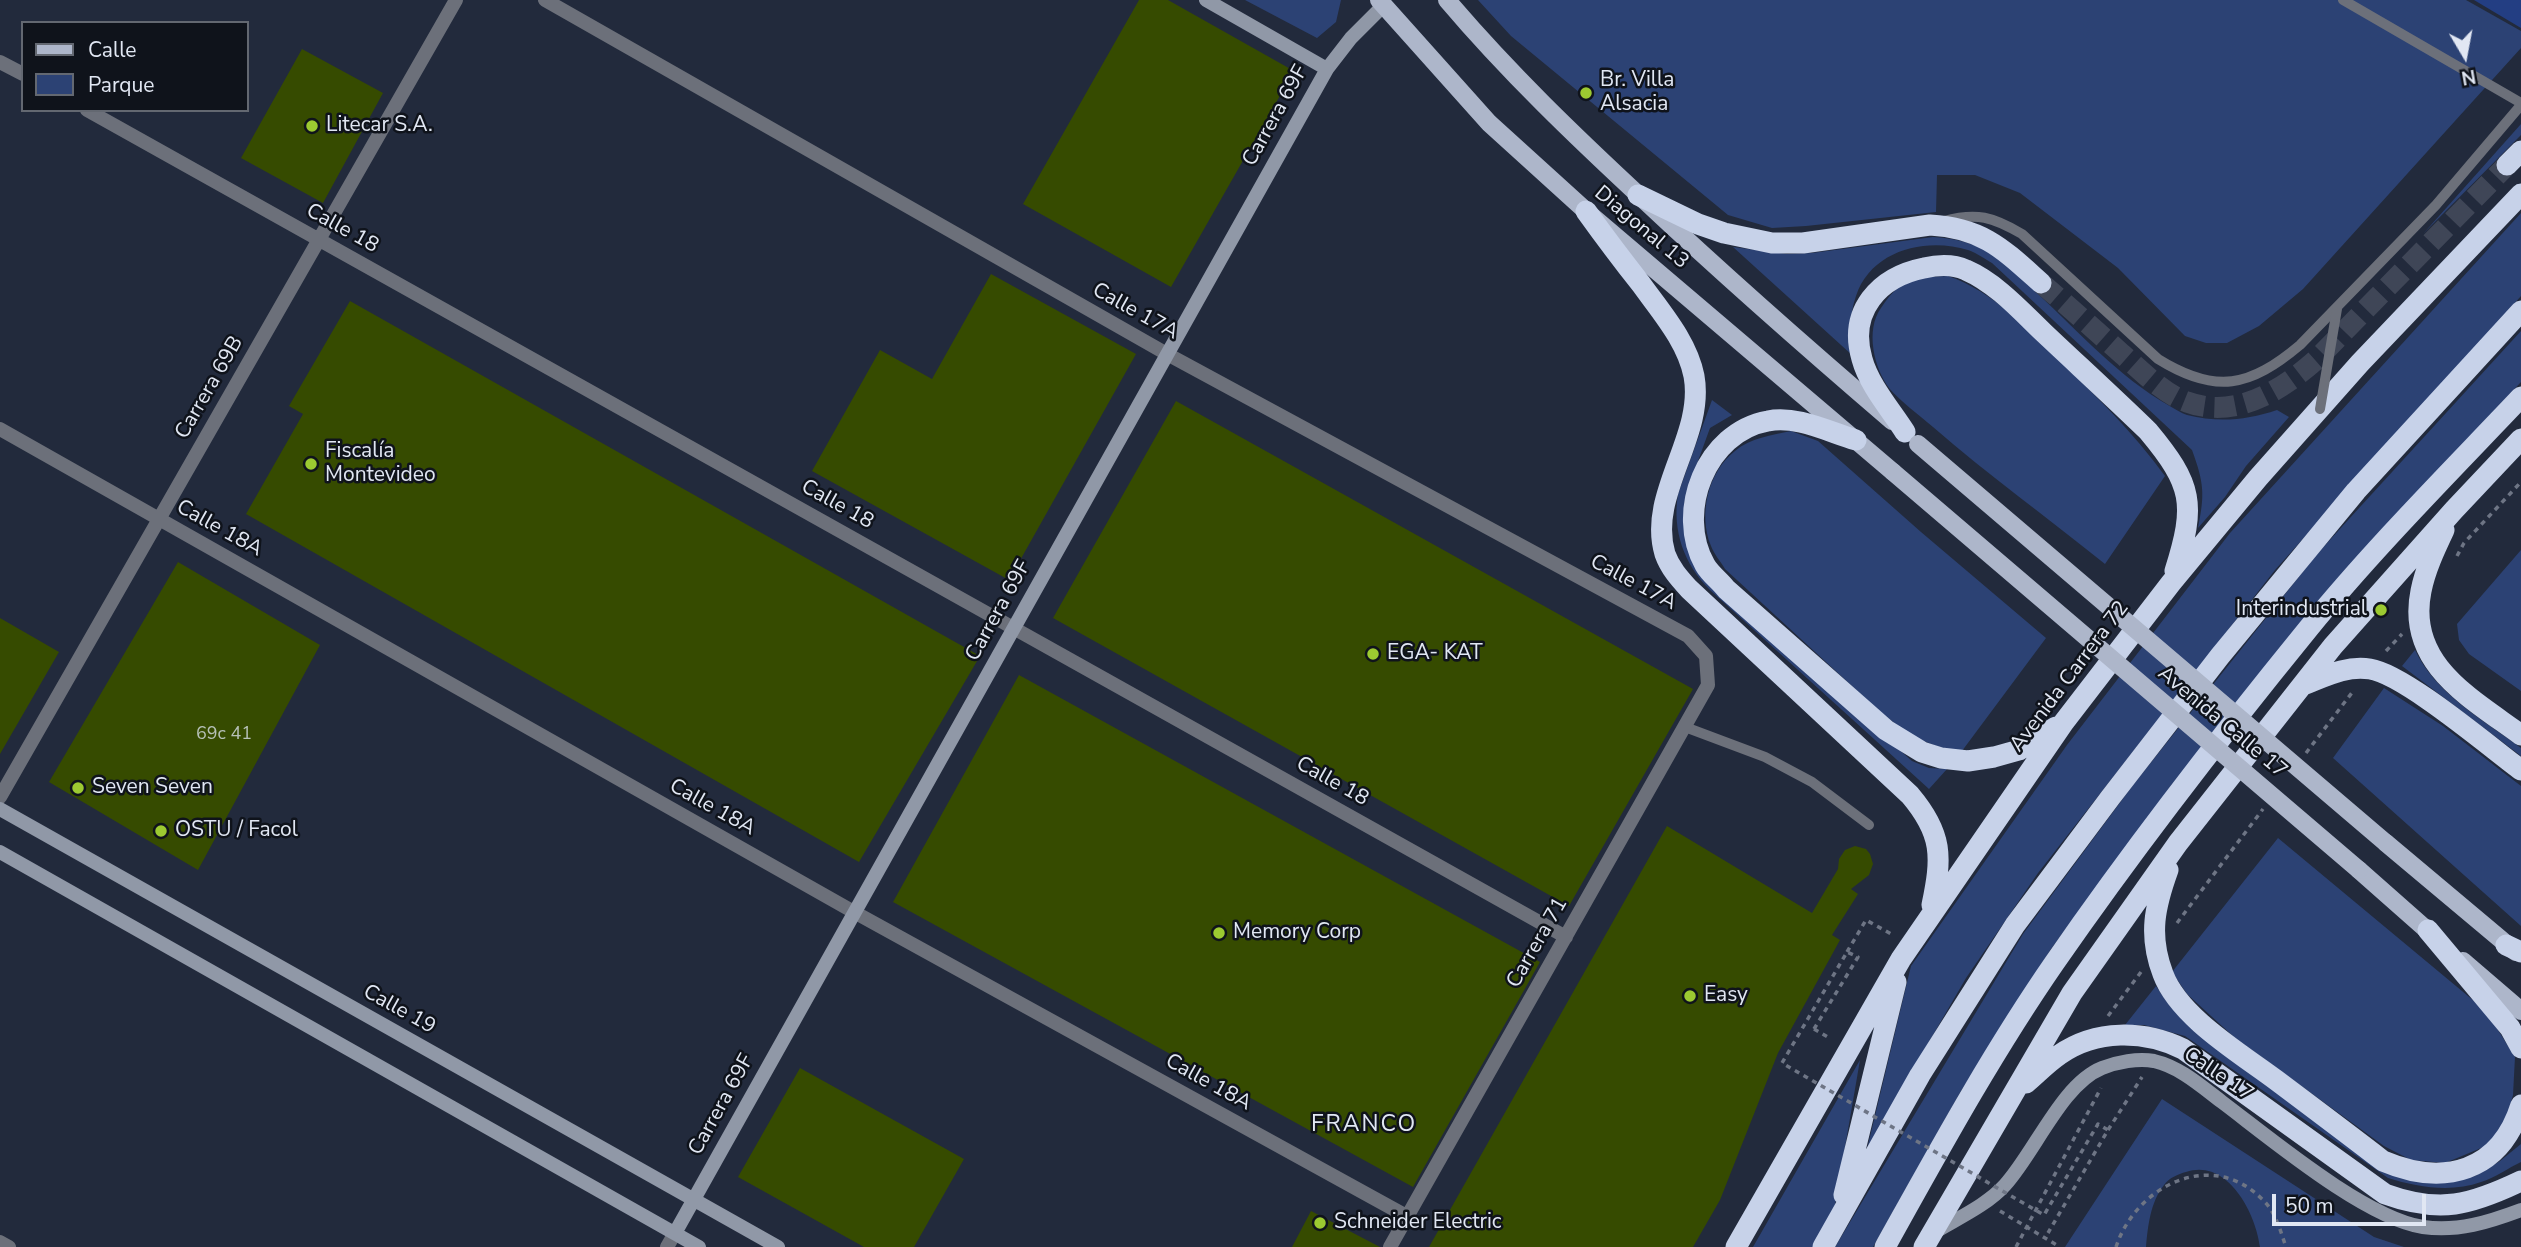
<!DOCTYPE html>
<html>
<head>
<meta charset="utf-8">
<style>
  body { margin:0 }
  #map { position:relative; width:2521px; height:1247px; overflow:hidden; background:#222a3c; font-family:"Nunito Sans",sans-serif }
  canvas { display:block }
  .legend { position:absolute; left:21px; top:21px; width:228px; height:91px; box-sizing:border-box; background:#0f131b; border:2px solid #636871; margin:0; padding:9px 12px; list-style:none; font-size:21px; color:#e1e7f3 }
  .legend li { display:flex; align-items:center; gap:14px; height:35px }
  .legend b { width:35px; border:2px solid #636871 }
  .north { position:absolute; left:2430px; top:21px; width:70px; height:70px; -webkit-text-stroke:5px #0f131b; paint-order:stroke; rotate:170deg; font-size:19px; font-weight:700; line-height:28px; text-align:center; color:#e1e7f3 }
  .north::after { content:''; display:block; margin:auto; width:24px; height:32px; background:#e1e7f3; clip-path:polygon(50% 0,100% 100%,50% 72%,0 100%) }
  .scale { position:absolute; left:2272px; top:1194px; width:154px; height:32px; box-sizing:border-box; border:4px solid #e1e7f3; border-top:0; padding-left:9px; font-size:21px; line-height:24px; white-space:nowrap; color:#e1e7f3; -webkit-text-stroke:5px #0f131b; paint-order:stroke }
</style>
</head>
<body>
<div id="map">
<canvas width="2521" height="1247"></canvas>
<ul class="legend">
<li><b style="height:9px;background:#adb6ca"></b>Calle</li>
<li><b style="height:19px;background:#2c4274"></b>Parque</li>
</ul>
<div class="north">N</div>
<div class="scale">50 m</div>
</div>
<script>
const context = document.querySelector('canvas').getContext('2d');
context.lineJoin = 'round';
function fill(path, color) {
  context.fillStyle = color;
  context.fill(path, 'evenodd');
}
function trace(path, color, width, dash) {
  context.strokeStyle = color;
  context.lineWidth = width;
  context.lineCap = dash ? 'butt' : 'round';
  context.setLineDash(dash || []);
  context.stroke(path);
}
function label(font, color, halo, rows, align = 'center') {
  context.font = font + ' "Nunito Sans",sans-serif';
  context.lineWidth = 5;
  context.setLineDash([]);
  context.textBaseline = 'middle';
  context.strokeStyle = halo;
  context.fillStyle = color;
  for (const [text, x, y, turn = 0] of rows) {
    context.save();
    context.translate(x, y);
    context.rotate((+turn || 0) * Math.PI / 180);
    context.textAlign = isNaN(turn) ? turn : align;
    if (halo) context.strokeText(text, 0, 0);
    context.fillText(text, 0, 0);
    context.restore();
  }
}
fill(new Path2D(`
  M1245,0H1341L1336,22L1317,38Z
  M1478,0H2466L2521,31V48L2303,289L2259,326L2227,343H2206L2185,336L2118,268L2020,193L1975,175H1937L1936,212L1806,226L1772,228L1728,215L1511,36Z
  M2521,124V135L2423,234Z
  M2521,213V296L2275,570L2038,873L1966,978L1867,1149L1911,966L2067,745L2230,533Z
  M1933,237C1985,240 2002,260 2038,294C2079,332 2119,377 2168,405C2175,409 2181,413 2187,415C2219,423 2247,420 2277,410L2289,417L2246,466L2225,497L2198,528C2205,494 2204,483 2192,450L1992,263C1985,259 1977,253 1968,250C1926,237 1871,250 1856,296C1849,315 1851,335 1852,355L1733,247L1787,254L1812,253Z
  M1948,276C1996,293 2023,326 2059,360C2097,397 2134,433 2165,476L2105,564C2048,518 1988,475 1933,427C1919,415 1901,402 1889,388C1874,368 1865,330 1881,308C1901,278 1913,277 1948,276Z
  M2521,331V382L2407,503L2173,783L2051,949L1961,1091L1873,1247H1835L2023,934L2133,785L2317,554Z
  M1712,400L1732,415L1710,428L1686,494L1684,506V518L1715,586L1912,761L1929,768L1947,769L1929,789L1710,590C1684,564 1672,531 1678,494Z
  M1791,431L1818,441L1921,532L2046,638L1959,755L1911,736L1878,710L1725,569C1721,562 1714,554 1711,546C1698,514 1708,472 1735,451C1750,438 1772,435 1791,431Z
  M2521,550V691L2469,654L2459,640L2457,624Z
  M2415,650C2436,694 2483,720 2521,748V756L2402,666Z
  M2384,688L2443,726L2521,786V926L2333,758Z
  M2278,838L2486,1011L2515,1057L2513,1095L2505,1125L2486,1146L2445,1163L2411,1160L2384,1146L2234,1037L2187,994L2172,972Z
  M2156,986L2170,1006L2191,1028L2371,1157L2446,1181L2475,1176L2500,1161L2521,1144V1162C2508,1168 2495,1178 2481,1182C2451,1193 2417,1187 2388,1178L2185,1036L2144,1025H2125Z
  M1860,1060L1833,1217L1813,1247H1753Z
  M2162,1099L2374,1237L2404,1247H2260C2256,1214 2228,1158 2186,1172C2178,1174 2169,1178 2164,1185C2150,1203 2148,1226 2146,1247H2065Z`), '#2c4274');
fill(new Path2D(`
  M2474,0H2521V28Z`), '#233e83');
fill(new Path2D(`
  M1139,0H1168L1294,71L1171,287L1023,204Z
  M302,49L383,93L323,203L241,158Z
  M991,274L1136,354L1009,580L812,471L880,350L932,379Z
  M350,301L980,656L859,862L246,514L303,414L289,406Z
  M1176,401L1693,689L1569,906L1053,618Z
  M178,562L320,645L198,870L49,782Z
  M0,618L59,652L0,754Z
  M1019,675L1540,962L1413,1187L893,902Z
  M1667,826L1812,913L1838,869L1839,859L1845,850L1855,846L1866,849L1870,854L1873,864L1869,875L1851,889L1858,894L1832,935L1840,940L1778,1053L1720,1200L1693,1247H1429Z
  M800,1068L964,1159L914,1247H864L738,1177Z
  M1311,1211L1380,1247H1292Z`), '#364b00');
trace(new Path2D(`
  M2041,283C2068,306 2095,330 2122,354C2142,371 2162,393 2187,402C2236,420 2282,390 2317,359L2507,165`), '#3f4657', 21, [21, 10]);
trace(new Path2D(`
  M2457,556L2464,543L2521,482
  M2386,651L2402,634
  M2306,753L2354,690
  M2177,923L2263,809
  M1847,952L1866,920L1893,935
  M2108,1016L2141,972
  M1814,1029L1831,1039
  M2108,1130L2142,1077
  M2000,1211L2060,1247
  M2016,1247L2101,1088
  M2116,1247C2136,1186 2211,1148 2262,1199C2276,1212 2280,1230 2286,1247`), '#6e7585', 3.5, [5, 5]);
trace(new Path2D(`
  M2343,0L2521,103
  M1944,221C1977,212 1993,217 2022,234L2158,359C2216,395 2250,387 2300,345L2436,205L2521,105
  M1685,727L1765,757L1812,782L1869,825`), '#6c707a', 10);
trace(new Path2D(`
  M545,0L1167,354L1688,636L1706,656L1708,685L1390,1247
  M0,62L23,74
  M87,110L1566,937
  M0,429L854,912L1408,1217
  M0,797L456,0
  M0,1242L9,1247
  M667,1247L675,1233`), '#6c707a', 14);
trace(new Path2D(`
  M1206,0L1327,69
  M0,809L778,1247
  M0,852L699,1247
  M1935,1232C1958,1218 1987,1205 2005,1185C2035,1152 2062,1084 2102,1068C2117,1062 2138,1058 2154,1061C2180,1067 2201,1086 2222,1102C2270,1138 2365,1218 2423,1227C2458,1232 2489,1222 2521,1210
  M675,1233L1327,69L1351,38L1383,6`), '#9098a7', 14);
trace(new Path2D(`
  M1379,0L1489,123L1586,211L1893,472
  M1447,0C1508,72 1576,137 1645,201C1725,276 1808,349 1892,421
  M2386,843L2516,952
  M2359,870L2436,938
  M2463,961L2521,1011`), '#adb6ca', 18);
trace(new Path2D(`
  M2507,165L2521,151
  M1638,195L1698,224L1724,233L1772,243H1803L1930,225C1983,228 2003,249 2041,283
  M1586,211C1604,236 1622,260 1641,284C1661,312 1687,341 1694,376C1705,437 1647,494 1665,554C1670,568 1679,578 1689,589L1910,795C1943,834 1942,857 1932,905
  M1905,432C1891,410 1869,385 1862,359C1848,311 1879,277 1924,268C1937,265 1953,264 1966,270C1996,283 2021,311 2044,333C2079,366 2114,398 2148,431C2193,485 2196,504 2175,571
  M1856,440C1829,432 1796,415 1768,421C1706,432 1675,512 1705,565C1710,574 1720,581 1726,589L1886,730L1922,752L1941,758L1968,761L1994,757L2019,750L2056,727
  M2444,530C2435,549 2425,570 2421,591C2406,664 2471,698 2521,735
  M2303,685C2324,677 2346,665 2370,669C2404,674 2490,747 2521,770
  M2168,870C2155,906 2148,935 2163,974C2179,1017 2240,1053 2276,1080C2312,1107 2348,1134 2383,1161C2444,1187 2500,1172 2521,1105
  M2428,930L2510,1028L2521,1048
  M2506,945L2521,952
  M2026,1083C2037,1074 2047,1063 2059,1055C2096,1029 2144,1030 2183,1049L2385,1194C2440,1214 2471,1205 2521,1181
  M1844,1195L1896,982
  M1736,1247L1901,959L2064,722L2171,583L2258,478L2360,363L2521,194
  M1823,1247L1920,1075L2015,925L2110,798L2220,656L2356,491L2521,311
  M1885,1247C1939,1150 1992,1053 2055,962C2134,848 2220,737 2308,629C2374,548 2449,473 2521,397
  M1924,1247L2072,993L2178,843L2333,646L2454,510L2521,439`), '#c7d2e9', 21);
trace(new Path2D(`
  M1814,1029L1858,957L1847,952L1782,1063L2044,1215L2098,1124L2108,1130L2048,1233`), '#6e7585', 3.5, [5, 5]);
trace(new Path2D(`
  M2320,409L2337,309`), '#6c707a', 10);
trace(new Path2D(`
  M1918,444L2386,843
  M1893,472L2359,870`), '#adb6ca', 18);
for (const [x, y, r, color] of [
  [1586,93,7,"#9cca31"],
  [312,126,7,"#9cca31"],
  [311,464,7,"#9cca31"],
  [2381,610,7,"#9cca31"],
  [1373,654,7,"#9cca31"],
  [78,788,7,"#9cca31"],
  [161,831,7,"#9cca31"],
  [1219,933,7,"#9cca31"],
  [1690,996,7,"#9cca31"],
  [1320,1223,7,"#9cca31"]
]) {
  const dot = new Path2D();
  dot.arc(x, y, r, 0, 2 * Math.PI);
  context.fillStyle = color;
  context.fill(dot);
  trace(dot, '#0f131b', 2.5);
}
label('18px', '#b6c0b6', null, [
  ["69c 41",224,735]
]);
label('21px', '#e1e7f3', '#0f131b', [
  ["Br. Villa",1600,81],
  ["Alsacia",1600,105],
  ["Litecar S.A.",326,126],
  ["Fiscalía",325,452],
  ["Montevideo",325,476],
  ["Interindustrial",2367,610,"right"],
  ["EGA- KAT",1387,654],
  ["Seven Seven",92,788],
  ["OSTU / Facol",175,831],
  ["Memory Corp",1233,933],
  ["Easy",1704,996],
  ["Schneider Electric",1334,1223]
], 'left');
label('21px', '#e1e7f3', '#0f131b', [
  ["Carrera 69F",1276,116,-61],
  ["Diagonal 13",1641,228,40],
  ["Calle 18",342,229,29],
  ["Calle 17A",1135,312,29],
  ["Carrera 69B",210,388,-60],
  ["Calle 18",837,505,29],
  ["Calle 18A",219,529,29],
  ["Calle 17A",1633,583,28],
  ["Carrera 69F",999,611,-61],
  ["Avenida Carrera 72",2070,677,-53],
  ["Avenida Calle 17",2222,723,40],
  ["Calle 18",1332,782,29],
  ["Calle 18A",712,808,29],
  ["Carrera 71",1538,943,-60],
  ["Calle 19",399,1010,29],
  ["Calle 17",2218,1075,34],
  ["Calle 18A",1208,1083,29],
  ["Carrera 69F",722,1105,-61]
]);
context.letterSpacing = '2px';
label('23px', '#e1e7f3', '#0f131b', [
  ["FRANCO",1364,1125]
]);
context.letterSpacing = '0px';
</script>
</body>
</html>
